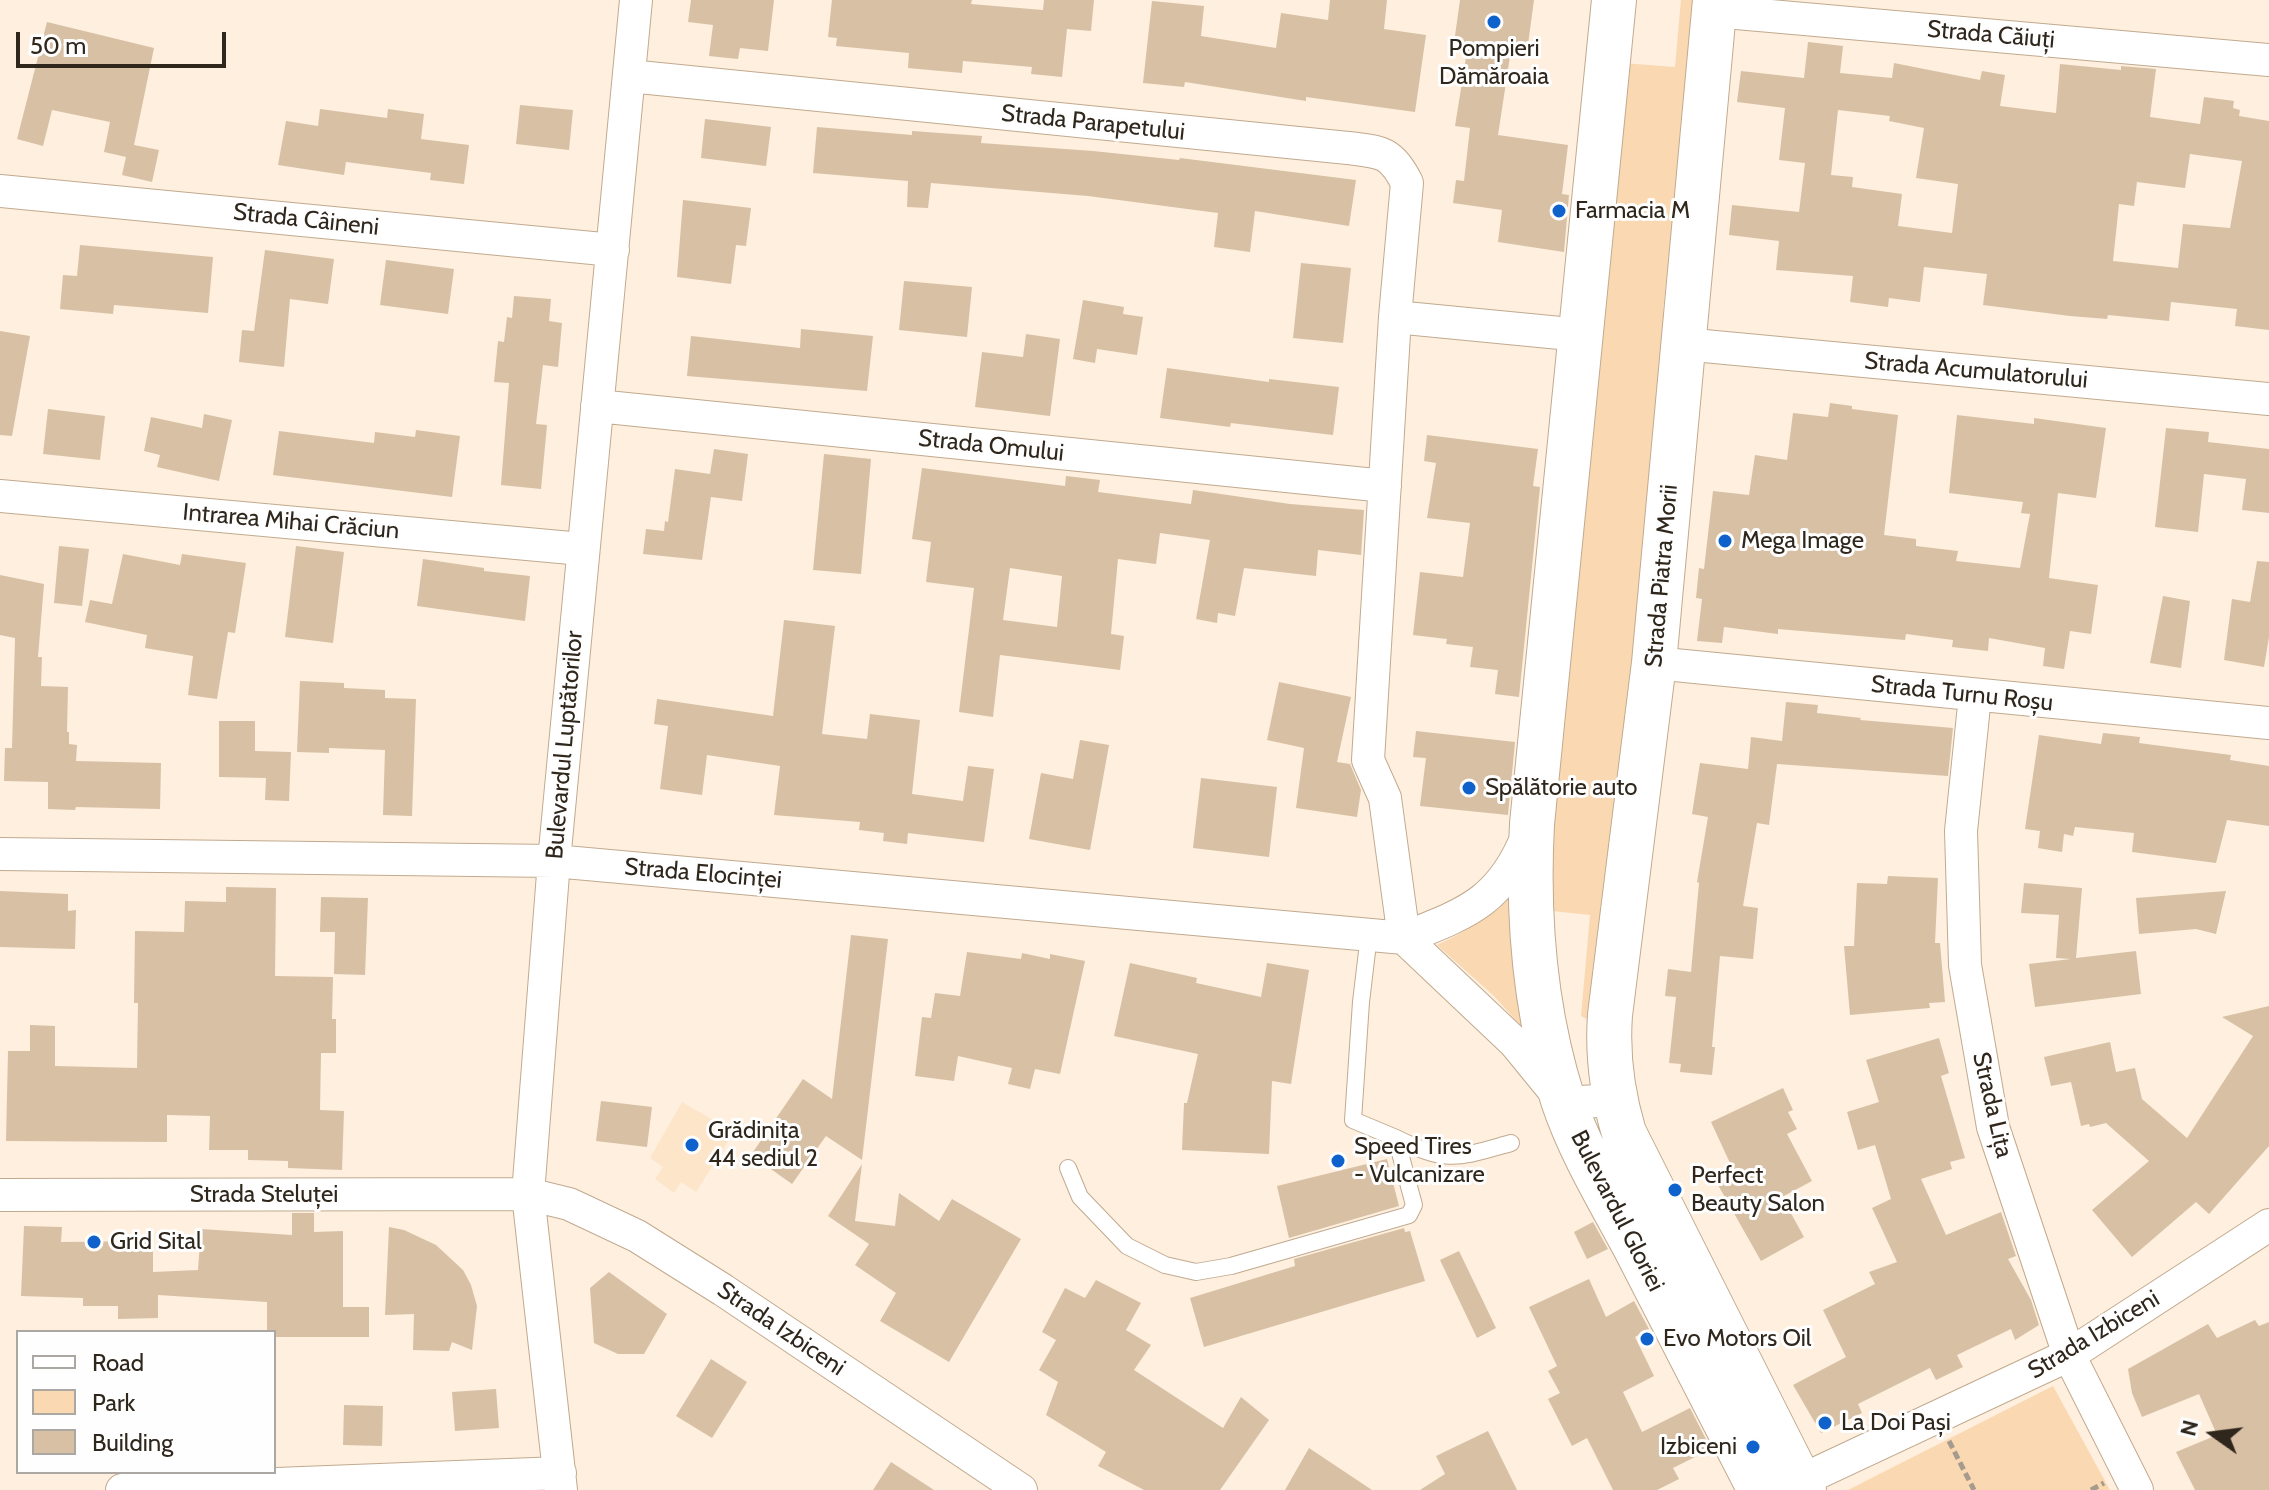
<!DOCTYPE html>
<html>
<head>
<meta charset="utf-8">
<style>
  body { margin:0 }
  #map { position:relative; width:2269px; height:1490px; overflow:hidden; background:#feefde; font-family:Cabin,sans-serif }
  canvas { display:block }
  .legend { position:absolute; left:16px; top:1330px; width:260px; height:144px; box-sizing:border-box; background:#fefefe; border:2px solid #aba8a4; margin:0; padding:10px 14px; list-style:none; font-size:24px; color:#2f261c }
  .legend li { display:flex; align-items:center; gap:16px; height:40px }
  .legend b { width:40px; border:2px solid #aba8a4 }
  .north { position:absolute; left:2173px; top:1394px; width:80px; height:80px; -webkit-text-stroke:6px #fefefe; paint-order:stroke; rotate:284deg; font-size:22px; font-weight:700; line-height:32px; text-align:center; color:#2f261c }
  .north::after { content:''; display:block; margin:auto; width:28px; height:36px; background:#2f261c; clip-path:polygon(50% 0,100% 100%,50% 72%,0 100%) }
  .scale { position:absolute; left:16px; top:32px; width:210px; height:36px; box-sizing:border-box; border:4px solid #2f261c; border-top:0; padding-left:10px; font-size:24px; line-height:28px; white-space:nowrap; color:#2f261c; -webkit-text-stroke:6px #fefefe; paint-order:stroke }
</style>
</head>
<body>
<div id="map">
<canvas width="2269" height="1490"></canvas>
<ul class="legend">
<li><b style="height:10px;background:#fff"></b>Road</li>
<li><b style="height:22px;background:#fad8b2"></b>Park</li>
<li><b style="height:22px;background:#d8c0a5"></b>Building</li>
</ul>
<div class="north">N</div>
<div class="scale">50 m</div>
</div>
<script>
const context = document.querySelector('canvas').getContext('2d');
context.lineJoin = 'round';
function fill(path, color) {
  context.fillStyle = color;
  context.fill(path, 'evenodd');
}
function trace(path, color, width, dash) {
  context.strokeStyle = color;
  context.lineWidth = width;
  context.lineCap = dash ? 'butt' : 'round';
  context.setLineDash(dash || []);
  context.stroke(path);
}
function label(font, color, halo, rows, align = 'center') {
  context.font = font + ' Cabin,sans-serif';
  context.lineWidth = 6;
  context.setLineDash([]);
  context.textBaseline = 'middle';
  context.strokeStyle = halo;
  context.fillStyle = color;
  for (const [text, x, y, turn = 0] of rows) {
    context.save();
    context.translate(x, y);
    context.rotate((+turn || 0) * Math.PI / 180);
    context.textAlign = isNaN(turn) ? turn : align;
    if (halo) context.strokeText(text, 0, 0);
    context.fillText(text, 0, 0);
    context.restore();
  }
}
fill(new Path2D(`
  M682,1102L734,1132L696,1192L681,1182L674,1193L655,1179L663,1167L650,1158Z`), '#fde5ca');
fill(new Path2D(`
  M1681,0H1696L1663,311L1667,394L1594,1023L1581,1016L1590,915L1552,911L1545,856L1622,63L1675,67Z
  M1524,874L1537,1044L1494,996L1437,945C1477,927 1499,909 1524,874Z
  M2053,1386L2110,1490H1848Z`), '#fad8b2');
fill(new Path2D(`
  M691,0H774L768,51L740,48L738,59L709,56L713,25L688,22Z
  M832,0H972L971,4L1043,10L1044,0H1094L1091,31L1067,29L1062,77L1031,74L1032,67L963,61L962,73L908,68L909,53L836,46L837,38L828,37Z
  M1330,0H1387L1384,29L1426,35L1415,112L1306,97V101L1185,82L1184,87L1143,83L1152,1L1204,6L1201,36L1276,48L1281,13L1328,20Z
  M1460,0H1534L1527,52L1511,50L1498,135L1568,145L1562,194L1569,195L1564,252L1498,242L1502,210L1453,203L1456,180L1464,181L1470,128L1455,126L1468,45L1454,43Z
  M47,22L154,48L134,145L159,150L152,182L122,175L126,157L104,152L110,122L52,110L43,146L17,139Z
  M1808,42L1843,46L1840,73L1892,78L1894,63L1980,80L1982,71L2005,75L2000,106L2056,113L2060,64L2121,70V66L2156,69L2150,117L2200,124L2204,97L2234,101L2233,108L2240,110L2239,116L2269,121V330L2235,326L2237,309L2171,302L2169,321L2108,315L2107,319L2070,316L1983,305L1987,274L1924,267L1920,302L1889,298L1888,307L1850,302L1853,276L1776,270L1779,241L1729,235L1732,205L1799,212L1805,163L1779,160L1785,108L1737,102L1741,71L1804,78ZM1838,110L1890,116L1889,121L1924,128L1916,178L1958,184L1952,233L1898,226L1902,194L1852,187L1853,177L1831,175ZM2190,154L2242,161L2230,228L2183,224L2178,268L2113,261L2119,204L2134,206L2137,182L2185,188Z
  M520,105L573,110L569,150L516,144Z
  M320,109L387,118L388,109L424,114L421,139L469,145L464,184L430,180L431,173L346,162L344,175L278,165L286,121L318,126Z
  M705,119L771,127L766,166L701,158Z
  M817,127L912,135V131L982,136L981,143L1093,151L1179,160L1180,158L1356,180L1349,226L1255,211L1250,252L1214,247L1218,213L1088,196L931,183L928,208L907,207L908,181L813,173Z
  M683,200L751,208L746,246L736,245L731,284L677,277Z
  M80,245L213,257L208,313L114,305L113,314L60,309L63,275L77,276Z
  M265,250L334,259L328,304L290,299L284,367L239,362L242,330L254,331Z
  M386,260L454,269L448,314L380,305Z
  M1301,263L1351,268L1343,343L1293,338Z
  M904,281L972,287L967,337L899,330Z
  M514,296L551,299L549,321L562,323L558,367L543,365L536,424L547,425L541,489L501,485L509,383L494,382L498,341L504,342L507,317L512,318Z
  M1083,300L1124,307L1123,314L1143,317L1137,355L1097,349L1095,363L1073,359Z
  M801,329L873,336L867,391L687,376L691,336L800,348Z
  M0,331L30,336L12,436L0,435Z
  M1026,334L1060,339L1050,416L975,407L982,352L1023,357Z
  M1167,368L1269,382V379L1339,387L1333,435L1231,423L1230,427L1160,418Z
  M1830,403L1852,406V409L1898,415L1884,535L1916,539V546L1958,551L1956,561L2020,568L2030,514L2021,513L2023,502L1949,493L1957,415L2034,424V418L2106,428L2096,498L2058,493L2049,578L2098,585L2091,634L2070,631L2064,669L2043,666L2045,648L1989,638L1988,651L1952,647L1953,640L1906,634L1905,640L1778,629V634L1724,627L1722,643L1697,641L1702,599L1696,598L1699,568L1704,569L1713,491L1749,495L1755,455L1787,460L1793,413L1828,417Z
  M48,409L105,416L100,460L43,454Z
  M204,414L232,420L219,481L157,467L160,455L144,451L151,417L202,428Z
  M2166,428L2209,432L2208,442L2269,449V513L2242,510L2246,479L2204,474L2198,532L2155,527Z
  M416,430L460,436L452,497L273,475L279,431L374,443L375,432L415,437Z
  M1427,435L1538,449L1533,486L1540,487L1519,697L1495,694L1498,670L1470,667L1473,647L1446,644L1447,639L1413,635L1420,572L1463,577L1470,523L1427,518L1436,463L1424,461Z
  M714,449L748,454L742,501L711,497L702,560L643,554L646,529L664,531L665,521L668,522L675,469L710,474Z
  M824,454L871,459L861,574L813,570Z
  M922,468L1065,486L1066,476L1100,480L1098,492L1191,504L1193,490L1290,504L1364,510L1361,555L1318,550L1316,576L1244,568L1235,616L1218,613L1217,623L1196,619L1210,540L1160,533L1156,564L1118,559L1111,634L1124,636L1120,670L1000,655L993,717L959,712L974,588L926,582L931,542L912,539ZM1010,568L1062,576L1057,627L1003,620Z
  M59,546L89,549L82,606L54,603Z
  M296,546L344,552L333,643L285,637Z
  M123,554L180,565L182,554L246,563L235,633L228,632L217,699L188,695L193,656L145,648L147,635L85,622L90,600L112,604Z
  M423,559L484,568V571L530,576L525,621L417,606Z
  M2257,561L2269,562V637L2264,667L2224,660L2232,599L2250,602Z
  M0,575L44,584L38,657H42L41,686L68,687L67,732H69V744L77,745L76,761L161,763L160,809L76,807L75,810L48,809V782L4,781L5,748H12L15,638L0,635Z
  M2163,596L2190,601L2181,668L2150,663Z
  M784,620L835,626L822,734L867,739L870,714L920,720L912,794L963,801L968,766L994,769L984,842L908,833L907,844L883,841L884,833L859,830L860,822L774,815L780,766L707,755L702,795L660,789L668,726L654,724L657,699L773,716Z
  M300,681L344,683V688L385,690V698L416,699L412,816L383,815L385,750L329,748V753L297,752Z
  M1279,682L1351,697L1337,762L1350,764L1361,790L1357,817L1296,808L1304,748L1267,740Z
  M1786,702L1818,705L1817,713L1861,718L1860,720L1953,728L1948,776L1777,764L1769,825L1757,823L1743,906L1758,908L1753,959L1720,956L1712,1047H1715L1712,1075L1680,1072L1681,1064L1669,1063L1676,997L1665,996L1668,969L1691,972L1699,883L1697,882L1708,817L1692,814L1700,763L1748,769L1751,737L1782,741Z
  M219,721H255V751L291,752L289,801L265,800L266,778L219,777Z
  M1416,731L1515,742L1508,815L1420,806L1426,758L1413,757Z
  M2103,733L2140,737L2139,743L2231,755L2230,760L2269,766V826L2227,820L2216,863L2132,852L2134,833L2075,827L2073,836L2064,834L2062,852L2038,848L2040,831L2025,829L2039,735L2101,744Z
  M1080,740L1109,745L1090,850L1029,839L1041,773L1073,779Z
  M1201,778L1277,787L1269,857L1193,848Z
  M1888,876L1938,878L1935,943H1940L1945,1002L1929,1003L1930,1008L1850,1015L1844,946H1854L1857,883L1887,884Z
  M2024,883L2082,888L2076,958L2136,951L2141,994L2035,1007L2029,964L2071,959L2056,958L2059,915L2021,913Z
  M226,887L276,888L275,976L333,977L332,1019H336V1053H321L320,1110L344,1111L342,1170L288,1168V1161L248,1160V1150H209L210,1116L167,1115V1142L6,1141L8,1051H30V1025L55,1026V1066L137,1068L138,1003H134L135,931L184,932L185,901L226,902Z
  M0,891L68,894V911L76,910L75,949L0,947Z
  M2226,891L2216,934L2196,929L2139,934L2136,898Z
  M321,897L368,898L365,975L334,974L335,932H320Z
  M851,935L888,939L862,1160L826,1136L792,1184L751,1155L803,1079L832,1099Z
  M967,952L1021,959L1022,953L1050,959V954L1085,961L1060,1074L1035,1069L1030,1089L1008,1084L1012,1068L958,1056L954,1081L915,1076L922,1017L931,1018L935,993L960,996Z
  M1130,963L1197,978L1196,983L1261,997L1267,963L1309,970L1291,1084L1272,1081L1269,1154L1182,1150L1184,1103H1187L1198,1054L1114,1036Z
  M2269,1006V1146L2209,1214L2196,1202L2132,1257L2092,1210L2149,1161L2106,1123L2090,1127L2089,1124L2081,1126L2071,1082L2051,1086L2044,1057L2110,1042L2116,1072L2135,1068L2142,1099L2187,1138L2253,1036L2222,1017Z
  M1939,1038L1949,1073L1941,1076L1965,1158L1950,1162L1952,1169L1921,1179L1946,1235L2001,1212L2016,1256L2008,1259L2031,1300L2039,1325L2015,1340L2011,1329L1957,1355L1963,1367L1936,1380L1930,1368L1858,1404L1862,1413L1821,1433L1793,1385L1846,1357L1823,1310L1875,1284L1869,1272L1897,1262L1872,1208L1891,1199L1875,1145L1858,1150L1847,1112L1879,1102L1866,1060Z
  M1783,1088L1793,1110L1788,1112L1797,1129L1787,1134L1812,1181L1782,1197L1804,1237L1761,1261L1718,1185L1736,1176L1711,1122Z
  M601,1101L652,1107L647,1147L596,1141Z
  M1387,1159L1399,1206L1289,1238L1277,1186Z
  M862,1164L855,1221L895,1226L899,1193L939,1221L952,1199L1021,1239L949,1362L880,1321L896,1293L855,1265L869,1244L828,1216Z
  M292,1213H314V1232L343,1231V1307H369V1337H274V1332H267V1302L158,1295V1318L118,1319V1306H83V1298L21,1296L24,1226L62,1227L61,1242L153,1241V1272L198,1270L201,1229L292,1235Z
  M1593,1222L1608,1249L1587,1259L1574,1232Z
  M389,1227L404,1230L436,1245L463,1270L471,1285L477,1306L472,1350L452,1342L449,1351L413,1350L414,1314L385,1315Z
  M1404,1228L1405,1232L1410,1231L1425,1281L1204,1347L1190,1298L1295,1266L1294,1259Z
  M1459,1251L1496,1328L1477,1338L1440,1260Z
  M609,1272L667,1314L644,1354H618L594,1343L590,1288Z
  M1589,1279L1606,1317L1634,1301L1649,1329L1635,1337L1654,1376L1623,1392L1642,1432L1690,1408L1711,1449L1673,1468L1679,1479L1657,1490H1613L1587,1438L1572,1446L1548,1399L1560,1393L1548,1371L1557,1366L1529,1307Z
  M1096,1280L1141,1303L1126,1330L1151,1345L1134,1370L1223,1428L1241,1397L1269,1420L1220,1490H1144L1098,1466L1106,1452L1046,1415L1058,1382L1039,1370L1056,1340L1042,1332L1065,1288L1085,1298Z
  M2255,1320L2259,1326L2269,1322V1490H2195L2176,1452L2217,1435L2199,1394L2142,1417L2132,1393L2128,1369L2208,1324L2217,1338Z
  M711,1359L747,1382L712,1438L676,1416Z
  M496,1389L499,1428L455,1431L452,1392Z
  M344,1405L383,1406L382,1446L343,1445Z
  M1488,1431L1517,1490H1420L1445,1474L1436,1456Z
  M1309,1448L1372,1490H1285Z
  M891,1462L934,1490H873Z`), '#d8c0a5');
const lane = new Path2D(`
  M1396,1138C1448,1164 1457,1158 1511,1143
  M1068,1168L1080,1197L1127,1246L1165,1265L1196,1272L1231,1266L1409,1215L1414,1205L1396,1138L1353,1120L1361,1002L1369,935`);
const street = new Path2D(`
  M1714,11L2269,60
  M629,76L1348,148C1381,152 1391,151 1407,183L1395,317L1368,760L1385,798L1404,938
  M0,191L613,250
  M1395,317L1581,335
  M1683,344L2269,399
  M597,406L1385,486
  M0,496L582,549
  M1654,663L2269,723
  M1975,696L1961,831L1965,965L1993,1127L2069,1355L2137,1490
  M0,854L554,861L1404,938C1467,913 1501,902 1528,834
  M1404,938L1515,1043L1564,1103L1614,1100
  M0,1195L528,1194L569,1204L637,1236L723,1290L1021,1490
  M122,1490L560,1473
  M561,1490L528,1194L554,861L636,0
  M1781,1490L2069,1355L2269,1225`);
const secondary = new Path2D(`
  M1614,0L1532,824C1527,918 1534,1009 1563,1100C1580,1151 1610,1200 1635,1247C1676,1328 1718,1409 1760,1490
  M1715,0L1654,663L1610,1015C1607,1056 1612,1093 1624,1133L1804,1490`);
trace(lane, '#c1aa8f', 18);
trace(street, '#c1aa8f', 34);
trace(secondary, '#c1aa8f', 46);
trace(new Path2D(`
  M1949,1441L1974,1490
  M2091,1490L2104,1483`), '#a79b8d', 5, [8, 4]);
trace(lane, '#fff', 16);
trace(street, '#fff', 32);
trace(secondary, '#fff', 44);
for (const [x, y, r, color] of [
  [1494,22,8,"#0f61cb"],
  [1559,211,8,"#0f61cb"],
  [1725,541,8,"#0f61cb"],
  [1469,788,8,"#0f61cb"],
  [692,1145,8,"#0f61cb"],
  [1338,1161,8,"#0f61cb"],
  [1675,1190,8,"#0f61cb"],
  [94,1242,8,"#0f61cb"],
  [1647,1339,8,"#0f61cb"],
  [1825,1423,8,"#0f61cb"],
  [1753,1447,8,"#0f61cb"]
]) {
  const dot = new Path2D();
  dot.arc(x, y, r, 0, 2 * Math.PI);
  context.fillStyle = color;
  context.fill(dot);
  trace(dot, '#fefefe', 3);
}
label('24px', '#2f261c', '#fefefe', [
  ["Strada Căiuți",1991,35,5],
  ["Strada Parapetului",1093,123,6],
  ["Strada Câineni",306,220,6],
  ["Strada Acumulatorului",1976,371,5],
  ["Strada Omului",991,446,6],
  ["Intrarea Mihai Crăciun",291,522,5],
  ["Strada Piatra Morii",1662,576,-85],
  ["Strada Turnu Roșu",1962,694,6],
  ["Bulevardul Luptătorilor",565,745,-85],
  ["Strada Elocinței",703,874,5],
  ["Strada Lița",1992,1105,77],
  ["Strada Steluței",264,1195],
  ["Bulevardul Gloriei",1617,1211,63],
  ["Strada Izbiceni",781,1329,34],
  ["Strada Izbiceni",2094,1335,-31]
]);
label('24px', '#2f261c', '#fefefe', [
  ["Pompieri",1494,49,"center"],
  ["Dămăroaia",1494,77,"center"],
  ["Farmacia M",1575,211],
  ["Mega Image",1741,541],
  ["Spălătorie auto",1485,788],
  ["Grădinița",708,1131],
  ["44 sediul 2",708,1159],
  ["Speed Tires",1354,1147],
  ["- Vulcanizare",1354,1175],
  ["Perfect",1691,1176],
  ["Beauty Salon",1691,1204],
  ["Grid Sital",110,1242],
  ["Evo Motors Oil",1663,1339],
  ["La Doi Pași",1841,1423],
  ["Izbiceni",1737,1447,"right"]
], 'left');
</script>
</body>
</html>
